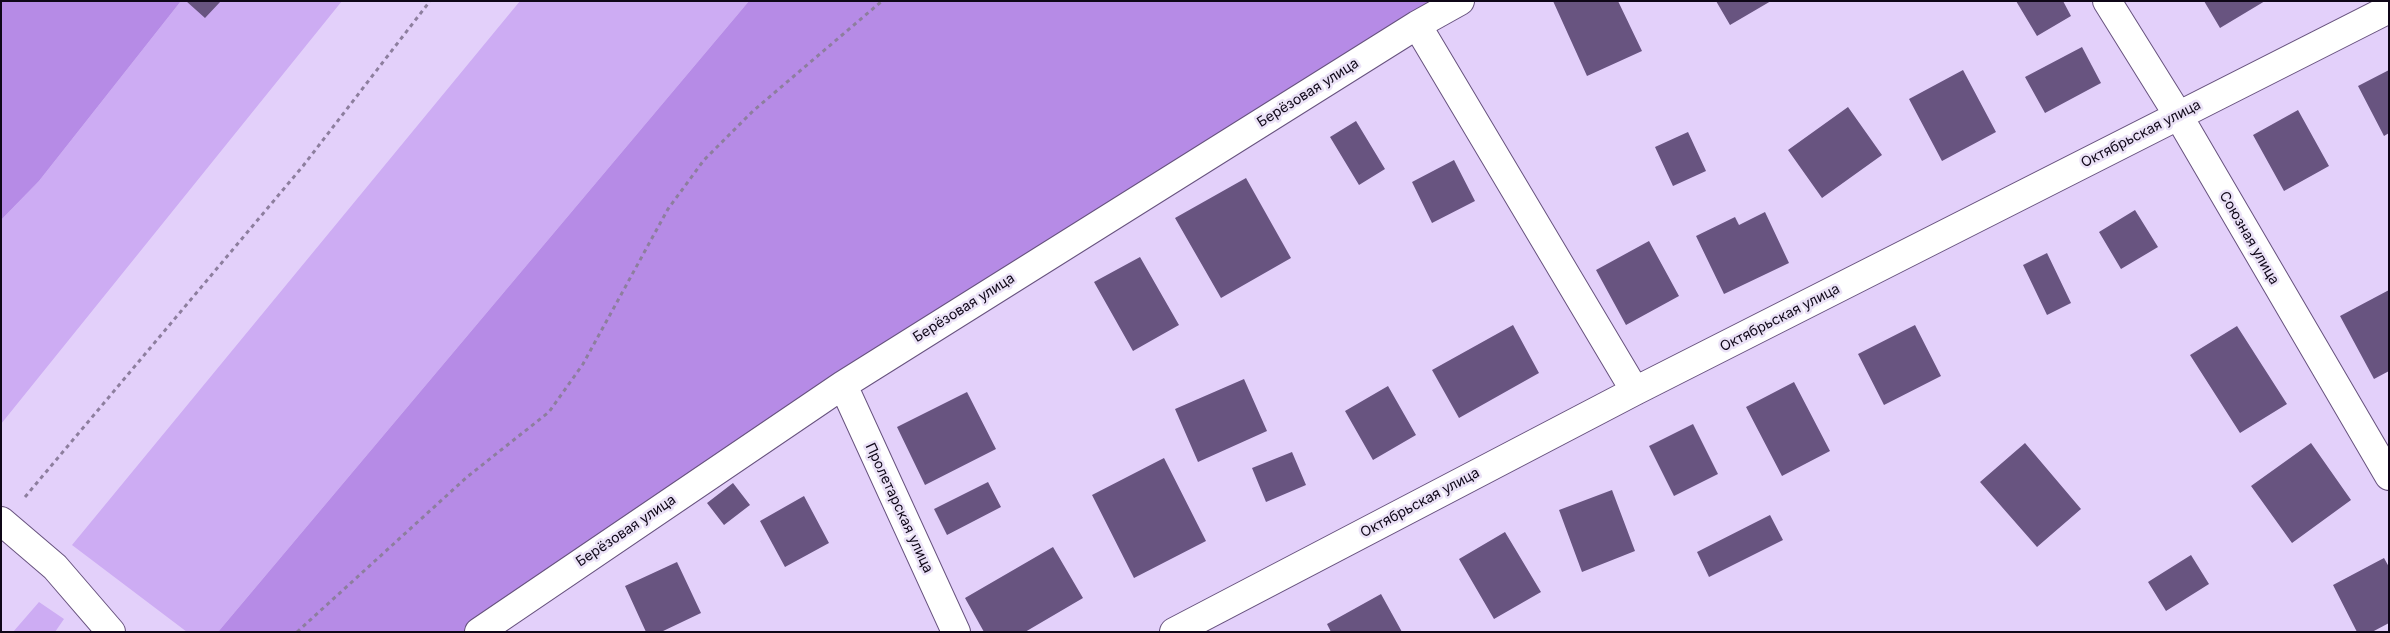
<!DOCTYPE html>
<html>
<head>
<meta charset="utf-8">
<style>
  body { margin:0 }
  #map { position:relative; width:2390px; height:633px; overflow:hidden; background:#e3d0fa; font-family:Inter,sans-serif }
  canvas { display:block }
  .frame { position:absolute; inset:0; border:2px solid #0f0718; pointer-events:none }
</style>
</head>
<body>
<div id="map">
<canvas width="2390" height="633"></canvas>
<div class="frame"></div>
</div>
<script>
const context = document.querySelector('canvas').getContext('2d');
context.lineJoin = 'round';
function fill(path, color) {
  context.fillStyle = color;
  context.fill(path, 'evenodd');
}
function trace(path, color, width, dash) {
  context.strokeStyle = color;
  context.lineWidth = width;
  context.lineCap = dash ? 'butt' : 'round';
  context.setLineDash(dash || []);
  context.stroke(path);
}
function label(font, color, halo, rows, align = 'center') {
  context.font = font + ' Inter,sans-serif';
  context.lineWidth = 5;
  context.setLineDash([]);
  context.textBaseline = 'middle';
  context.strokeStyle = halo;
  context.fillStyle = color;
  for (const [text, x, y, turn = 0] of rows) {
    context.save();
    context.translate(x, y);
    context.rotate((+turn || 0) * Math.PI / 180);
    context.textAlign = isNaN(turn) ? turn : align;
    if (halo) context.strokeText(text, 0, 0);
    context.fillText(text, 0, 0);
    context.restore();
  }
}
fill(new Path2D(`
  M181,1H342L1,424V220L39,181Z
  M520,1H749L218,632H187L72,545Z
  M39,602L64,619L55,632H13Z`), '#cdacf3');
fill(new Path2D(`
  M1,1H181L39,181L1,220Z
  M749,1H1446L477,632H218Z`), '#b68be6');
fill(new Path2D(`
  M186,1H221L205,18Z
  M1553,1H1618L1642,51L1587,76Z
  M1716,1H1771L1730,25Z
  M2016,1H2063L2071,16L2037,36Z
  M2204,1H2265L2220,28Z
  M2082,47L2101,83L2045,113L2025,77Z
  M1963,70L1996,132L1942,161L1909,99Z
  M2389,70V133L2384,136L2358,86Z
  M1848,107L1882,155L1822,198L1788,150Z
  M2298,110L2329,166L2284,191L2253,135Z
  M1356,121L1385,169L1359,185L1330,137Z
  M1688,132L1706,171L1673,186L1655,147Z
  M1454,160L1475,201L1432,223L1412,182Z
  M1246,178L1291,258L1221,298L1175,218Z
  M2135,210L2158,247L2121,269L2099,232Z
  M1765,212L1789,263L1724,294L1696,236L1735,217L1739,225Z
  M1649,241L1679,296L1626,325L1596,270Z
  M2047,253L2071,303L2047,315L2023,265Z
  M1140,257L1179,325L1133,351L1094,282Z
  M2389,290V371L2374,379L2340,316Z
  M1513,325L1539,373L1459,418L1432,370Z
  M1915,325L1941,376L1884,405L1858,354Z
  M2237,326L2287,404L2240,433L2190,355Z
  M1244,379L1267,431L1198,462L1175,409Z
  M1794,382L1830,451L1782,476L1746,407Z
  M1388,386L1416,435L1373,460L1345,411Z
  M967,392L996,449L925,485L897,427Z
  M1693,424L1718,474L1674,496L1649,446Z
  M2025,443L2081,509L2037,547L1980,482Z
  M2311,443L2351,500L2292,543L2251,486Z
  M1292,452L1306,485L1266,502L1252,468Z
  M1164,458L1206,541L1134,578L1092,495Z
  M988,482L1001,507L947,535L934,509Z
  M733,483L750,505L724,525L707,503Z
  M1612,490L1635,551L1582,572L1559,510Z
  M804,496L829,543L785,567L760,521Z
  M1770,515L1783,540L1709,577L1697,552Z
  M1505,532L1541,592L1494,619L1459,559Z
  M1053,547L1083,598L1025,632H984L965,598Z
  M2191,555L2209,584L2166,611L2148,582Z
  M2384,558L2389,567V623L2372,632H2357L2333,585Z
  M677,562L701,613L661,632H646L625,586Z
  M1381,594L1402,632H1331L1327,624Z`), '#685480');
const minor = new Path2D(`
  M2107,1L2178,115L2389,476
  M1417,25L1635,391
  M843,385L956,632
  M1,521L55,567L111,632
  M479,632L843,385L1417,25L1460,1
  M1174,632L1635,391L2389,9`);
trace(minor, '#67527e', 30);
trace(new Path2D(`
  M25,497L303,166L430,1
  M297,632L467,477L549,412L583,364L668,209L704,160L753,111L882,1`), '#8d7e9e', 3, [4, 4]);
trace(minor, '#fff', 28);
label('14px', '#0f0718', '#ebe2f7', [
  ["Берёзовая улица",1308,93,-32],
  ["Октябрьская улица",2141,134,-27],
  ["Союзная улица",2249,238,60],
  ["Берёзовая улица",964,308,-32],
  ["Октябрьская улица",1780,318,-27],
  ["Октябрьская улица",1420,503,-28],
  ["Пролетарская улица",899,508,65],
  ["Берёзовая улица",626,531,-34]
]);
</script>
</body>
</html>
